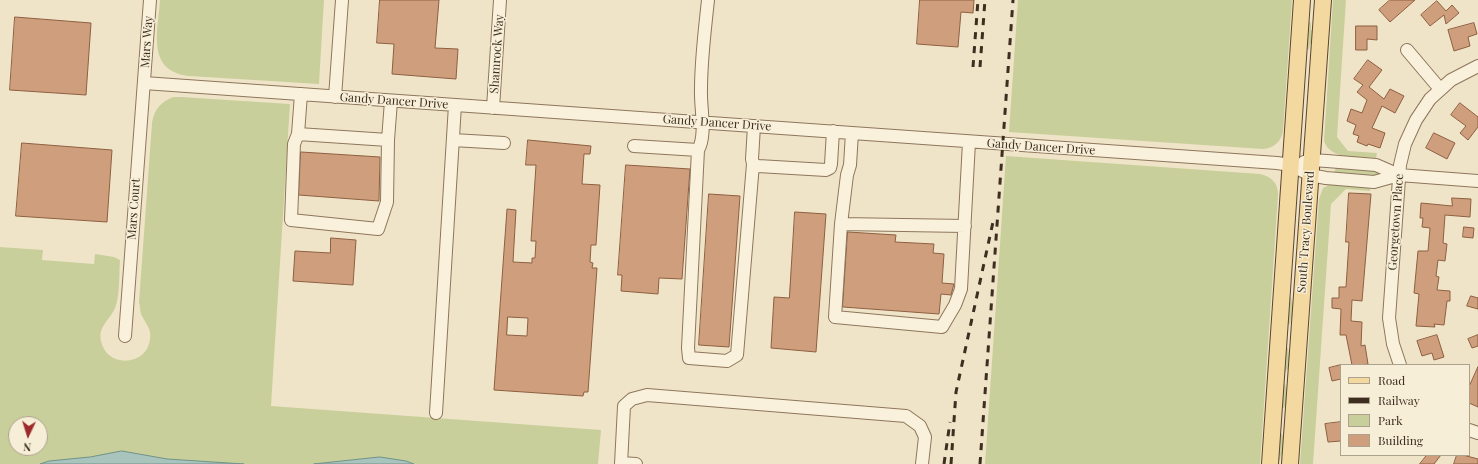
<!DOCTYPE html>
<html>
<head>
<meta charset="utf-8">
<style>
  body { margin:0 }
  #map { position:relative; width:1478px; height:464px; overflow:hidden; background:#f0e4c8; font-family:"Playfair Display",serif }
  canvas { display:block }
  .legend { position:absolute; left:1340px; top:364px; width:130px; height:92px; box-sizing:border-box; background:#f7eed8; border:1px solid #ada18e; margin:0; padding:5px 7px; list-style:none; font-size:12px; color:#3d2e20 }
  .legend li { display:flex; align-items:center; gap:8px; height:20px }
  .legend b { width:20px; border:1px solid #ada18e }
  .north { position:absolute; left:8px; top:416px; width:40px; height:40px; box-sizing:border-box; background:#f7eed8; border:1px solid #ada18e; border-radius:50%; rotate:184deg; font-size:11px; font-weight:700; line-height:16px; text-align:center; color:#3d2e20 }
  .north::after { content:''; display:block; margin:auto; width:14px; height:18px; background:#9e2a2b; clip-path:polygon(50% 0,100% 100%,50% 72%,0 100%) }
</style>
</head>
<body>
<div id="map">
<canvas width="1478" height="464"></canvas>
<ul class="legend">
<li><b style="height:5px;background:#f3d9a0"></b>Road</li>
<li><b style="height:5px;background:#3d2e20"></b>Railway</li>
<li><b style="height:11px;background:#c9cf9b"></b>Park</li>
<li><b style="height:11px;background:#cf9f7d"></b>Building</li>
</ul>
<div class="north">N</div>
</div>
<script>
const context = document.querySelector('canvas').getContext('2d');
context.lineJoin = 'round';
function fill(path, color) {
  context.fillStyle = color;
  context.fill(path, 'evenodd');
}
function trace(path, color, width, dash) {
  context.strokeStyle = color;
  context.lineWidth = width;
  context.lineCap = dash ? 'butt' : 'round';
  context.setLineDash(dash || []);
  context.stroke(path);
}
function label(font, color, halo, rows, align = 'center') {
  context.font = font + ' "Playfair Display",serif';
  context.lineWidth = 3;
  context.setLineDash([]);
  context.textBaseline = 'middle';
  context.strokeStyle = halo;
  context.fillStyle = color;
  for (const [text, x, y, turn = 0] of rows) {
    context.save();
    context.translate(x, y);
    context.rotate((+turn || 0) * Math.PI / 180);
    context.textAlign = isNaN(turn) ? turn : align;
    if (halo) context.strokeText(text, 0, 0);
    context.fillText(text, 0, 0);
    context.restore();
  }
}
fill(new Path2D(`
  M160,0H324L319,84L189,76C146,71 158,31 160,0Z
  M1018,0H1292L1283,131C1281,142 1274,148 1263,149L1009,132Z
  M1333,0H1346L1337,137L1348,151L1377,153L1376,158C1359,157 1330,160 1324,141Z
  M1308,20L1311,23V30L1314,31V44H1310L1309,49L1306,50Z
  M173,97H181L290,104L271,406L601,430L598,464H0V247L43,250L42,260L94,264L95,254L114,257L120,260C119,274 120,296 115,308C110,320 98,326 101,341C106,368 147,367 150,339C152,329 145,323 141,314C140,310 140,306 139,302L152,123C154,109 161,102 173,97ZM16,424H40V448H16Z
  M1006,156L1260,174C1272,177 1278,183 1278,195L1260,464H985Z
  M1336,168L1376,171L1378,173V177L1335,174L1334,172Z
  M1332,183L1370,185V191L1346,189L1331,204L1313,464H1300L1319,199L1323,188Z
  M1288,296L1291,297L1292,303L1294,304L1292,318L1291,319L1290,324L1286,325Z
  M1284,347L1288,348L1291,369H1287L1284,375Z
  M1282,383L1285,384L1287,390L1288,403L1286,404L1284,408L1280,409Z
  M1278,432L1282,434L1284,440L1283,454L1281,455L1280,460L1276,461Z`), '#c9cf9b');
const water = new Path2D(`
  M122,451L167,459L244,464H40L49,461L90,457Z
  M380,457L406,461L414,464H314Z`);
fill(water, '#a9c4bc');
trace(water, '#6f938a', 1);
const building = new Path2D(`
  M380,0H439L435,48L458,49L456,79L392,74L394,44L377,43Z
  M920,0H974L973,13L961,12L958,47L917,44Z
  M1390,0H1415L1390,22L1379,10Z
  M1437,1L1446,11L1452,5L1459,13L1446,24L1444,15L1430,26L1421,15Z
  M15,17L91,23L86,95L10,90Z
  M1474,23L1477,34L1468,37L1470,46L1454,51L1448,30Z
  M1356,26H1377V40L1367,39V50H1356Z
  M1368,60L1382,70L1369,87L1384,99L1390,89L1404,96L1395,113L1382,106L1372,128L1385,133L1380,148L1368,144L1367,146L1357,142L1359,136L1353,134L1356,125L1347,121L1351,109L1362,113L1367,100L1357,92L1363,85L1354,79Z
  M1460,103L1478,117V127L1468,140L1460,133L1466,126L1451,115Z
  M1434,133L1455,143L1447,159L1426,148Z
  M528,140L591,146L590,154H584L582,184L600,185L596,245H591L590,262L593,263L592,268H597L588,392H584L583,396L494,390L507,209L516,210L513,262L532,263V258H535L536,241H531L536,165H526ZM508,317L528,318L527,336L507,335Z
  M22,143L112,150L107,222L16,216Z
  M301,152L380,157L379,201L299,195Z
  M626,165L690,169L682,279L659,278L658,294L621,291L622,275H618Z
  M1349,193L1371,194L1362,301L1352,300L1351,321L1362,322L1361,346L1365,345L1368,364L1362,365H1352L1346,335H1340L1341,309L1332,308V298H1339V287H1346L1349,242H1346Z
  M709,194L740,196L729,347L699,345Z
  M1452,198L1471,199L1470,217L1445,215L1443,243L1447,244L1445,261L1438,260L1436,276L1439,277L1437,290L1450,291V301H1447L1444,325L1434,324L1435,327L1416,326L1419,294L1414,293L1418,251H1428L1430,228L1422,227L1423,218H1420L1421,203L1452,206Z
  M795,212L826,214L816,352L771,348L774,297L789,298Z
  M1464,227L1474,228L1473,238L1463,237Z
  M848,232L896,235L895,242L934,244L933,253L944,254L942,283L954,284L951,295L941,294L939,314L843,307Z
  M331,238L356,240L353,285L293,281L295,251L330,253Z
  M1471,296L1478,298V309L1467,306Z
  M1437,335L1444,357L1434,360L1432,353L1422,356L1417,341Z
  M1478,335V346L1472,348L1468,339Z
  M1341,365V379L1332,381L1329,368Z
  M1478,367V407L1469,403V387Z
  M1341,422V441L1328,442L1325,424Z
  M1427,455H1441L1434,464H1420Z
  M1457,455H1463L1478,459V464H1454Z`);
fill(building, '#cf9f7d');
trace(building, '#8d5f41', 1);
const minor = new Path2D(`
  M1407,50L1440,89
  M144,83L1277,163L1291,165L1310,175L1326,178L1374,182L1399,175L1478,181
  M301,94L298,134L294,144L291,220L378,229L387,202L388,140L391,101
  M335,97L342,0
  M493,108L500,0
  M754,126L752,159L753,164L758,166L826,170L830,168L831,164L833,131
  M852,133L850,165L847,175L841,224L835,317L942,327L955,305L961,289L969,142
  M298,134L388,140
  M453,140L504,143
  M634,146L698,150C707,135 700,106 701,89C701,59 705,29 708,0
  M698,150L688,348L689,358L727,361L737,355L753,164
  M1304,162L1311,160L1327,161L1376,165L1399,175
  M841,224L965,226
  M125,336L150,0
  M1400,365L1393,344L1389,318L1400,165L1405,144L1416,120L1430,99L1451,80L1478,66
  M436,413L455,105
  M1469,430L1478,433
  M621,463L636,464
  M621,464L624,406L632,399L647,395L906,416L920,426L925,437L922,464`);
const major = new Path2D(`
  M1270,464L1302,0
  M1290,464L1323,0`);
trace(minor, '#8d765c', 14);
trace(major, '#5b4430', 18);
trace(minor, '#faf1dc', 12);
trace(major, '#f3d9a0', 16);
trace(new Path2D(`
  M973,67L978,0
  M980,67L985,0
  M944,464L950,422
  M951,464L956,392L993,222
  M980,464L1013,0`), '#3d2e20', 3, [7, 7]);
label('12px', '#3d2e20', '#f7eed8', [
  ["Mars Way",147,42,-86],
  ["Shamrock Way",497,54,-86],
  ["Gandy Dancer Drive",394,101,4],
  ["Gandy Dancer Drive",717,123,4],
  ["Gandy Dancer Drive",1041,147,4],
  ["Mars Court",134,209,-86],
  ["Georgetown Place",1396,222,-86],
  ["South Tracy Boulevard",1306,232,-86]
]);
</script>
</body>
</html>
